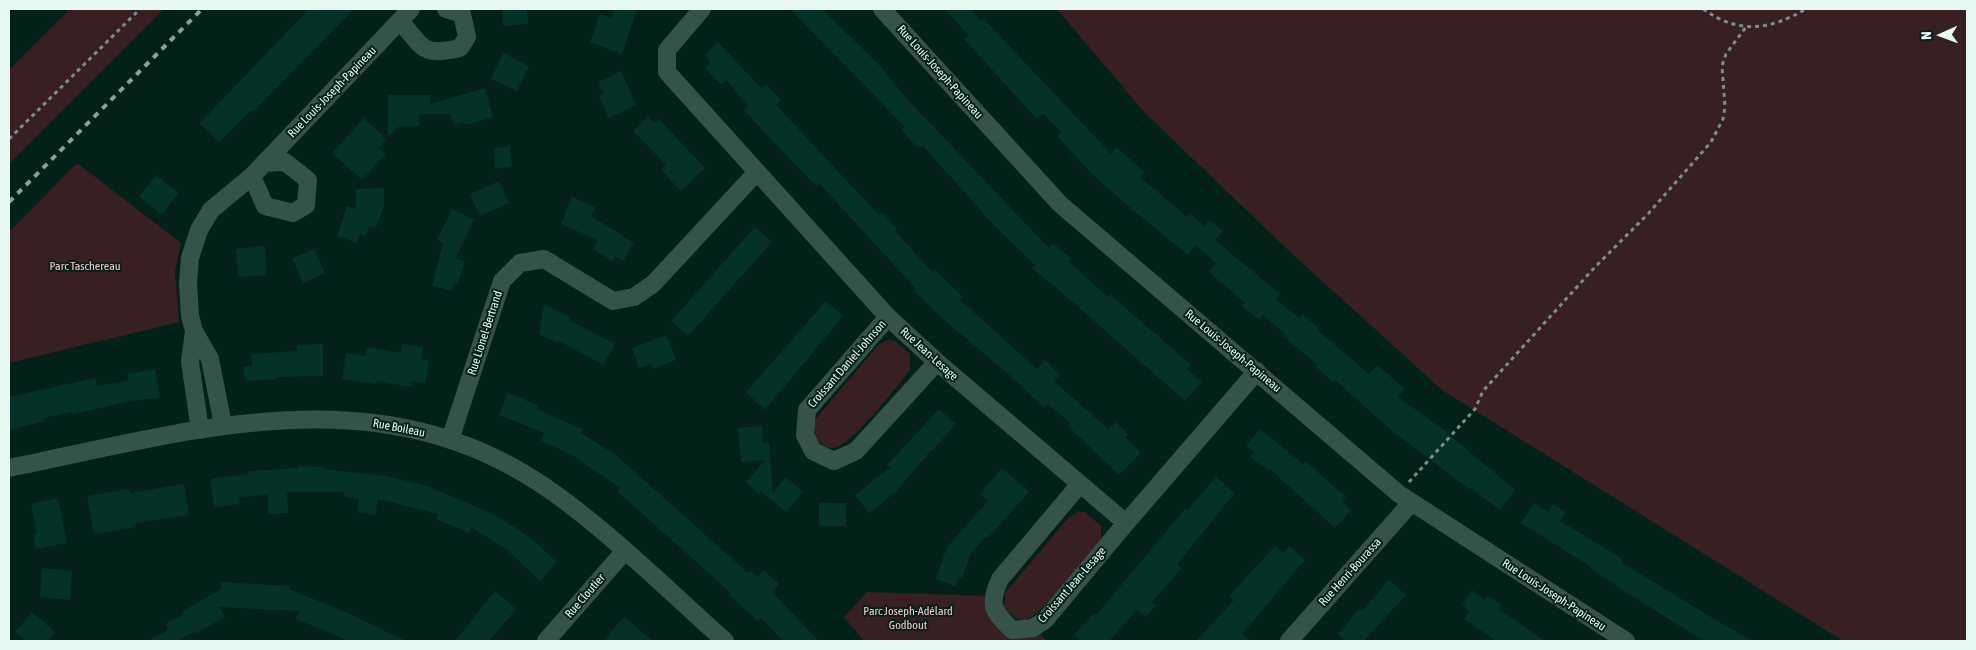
<!DOCTYPE html>
<html>
<head>
<meta charset="utf-8">
<style>
  body { margin:0 }
  #map { position:relative; width:1976px; height:650px; overflow:hidden; background:#032019; font-family:"Asap Condensed",sans-serif }
  canvas { display:block }
  .frame { position:absolute; inset:0; border:10px solid #e8f8f3; pointer-events:none }
  .north { position:absolute; left:1916px; top:10px; width:50px; height:50px; -webkit-text-stroke:4px #032019; paint-order:stroke; rotate:268deg; font-size:14px; font-weight:700; line-height:20px; text-align:center; color:#e8f8f3 }
  .north::after { content:''; display:block; margin:auto; width:18px; height:22px; background:#e8f8f3; clip-path:polygon(50% 0,100% 100%,50% 72%,0 100%) }
</style>
</head>
<body>
<div id="map">
<canvas width="1976" height="650"></canvas>
<div class="frame"></div>
<div class="north">N</div>
</div>
<script>
const context = document.querySelector('canvas').getContext('2d');
context.lineJoin = 'round';
function fill(path, color) {
  context.fillStyle = color;
  context.fill(path, 'evenodd');
}
function trace(path, color, width, dash) {
  context.strokeStyle = color;
  context.lineWidth = width;
  context.lineCap = dash ? 'butt' : 'round';
  context.setLineDash(dash || []);
  context.stroke(path);
}
function label(font, color, halo, rows, align = 'center') {
  context.font = font + ' "Asap Condensed",sans-serif';
  context.lineWidth = 4;
  context.setLineDash([]);
  context.textBaseline = 'middle';
  context.strokeStyle = halo;
  context.fillStyle = color;
  for (const [text, x, y, turn = 0] of rows) {
    context.save();
    context.translate(x, y);
    context.rotate((+turn || 0) * Math.PI / 180);
    context.textAlign = isNaN(turn) ? turn : align;
    if (halo) context.strokeText(text, 0, 0);
    context.fillText(text, 0, 0);
    context.restore();
  }
}
fill(new Path2D(`
  M70,9H164L9,164V70Z
  M1057,9H1967V641H1843L1442,390L1290,252L1144,112Z
  M77,163L181,243L175,272L179,322L9,363V232Z
  M887,340L895,341L910,354V370C898,385 850,448 833,448C824,448 819,441 813,436L814,421L878,345Z
  M1078,512H1085L1101,526V541C1088,556 1040,620 1023,620C1015,619 1010,613 1004,608L1005,593L1069,517Z
  M867,592L992,596L996,614L1033,628L1047,641H864L844,617Z`), '#381f22');
fill(new Path2D(`
  M309,9H354L253,112L251,110L219,142L200,123Z
  M502,9H527L528,24L503,26Z
  M614,9H637L622,54L590,42L600,14L611,18Z
  M790,9H822L880,66L908,100L1049,248L1053,243L1071,258L1068,261L1108,297L1111,295L1191,365L1187,369L1202,382L1185,401L1050,282L1049,283L1032,268L1035,265L993,224L922,145L918,148L901,130L905,127Z
  M945,9H970L981,21L984,19L1111,154L1116,147L1145,172L1140,177L1187,217L1190,213L1204,226L1209,220L1223,231L1215,240L1280,294L1275,299L1299,318L1302,314L1319,328L1317,330L1369,374L1377,365L1405,389L1398,397L1440,427L1515,490L1500,510L1471,488L1470,490L1390,429L1335,380L1333,382L1316,367L1318,365L1283,336L1285,334L1263,315L1259,320L1242,306L1245,303L1209,272L1216,263L1196,245L1188,255L1133,210L1093,175L1057,136L1061,132L1043,113L1037,119L964,39L968,35Z
  M718,42L761,88L766,84L781,100L776,105L879,215L882,212L897,229L895,231L933,273L935,270L963,297L960,300L1037,369L1045,360L1060,375L1054,381L1108,429L1116,422L1128,434L1125,437L1141,453L1119,475L1068,426L1070,423L1048,404L1044,408L1013,378L942,318L914,291L916,289L819,183L816,186L768,136L744,110L748,106L726,80L721,85L705,68L711,62L705,55Z
  M503,53L529,66L517,91L491,79Z
  M621,71L636,105L609,118L599,96L604,94L598,82Z
  M485,88L493,117L465,125L464,122L454,125L450,114H419V126L398,127L388,137V95H430V104Z
  M648,116L654,123L659,119L705,168L681,191L661,170L666,165L633,131Z
  M364,118L386,139L379,148L386,154L362,180L332,153Z
  M510,146L512,167L495,169L494,148Z
  M156,175L179,193L162,215L139,197Z
  M499,181L509,203L480,216L470,194Z
  M384,188V205L376,228L369,226L366,236L360,234L357,243L337,236L347,206L356,209V189Z
  M572,197L595,207L591,216L634,243L623,261L615,256L612,261L593,249L598,240L561,224Z
  M452,209L474,219L456,258L465,261L458,284L454,283L452,291L432,286L443,243L437,240Z
  M755,227L772,242L688,336L671,321Z
  M265,246L267,275L238,277L236,249Z
  M314,249L325,273L303,283L292,258Z
  M826,301L843,316L765,410L746,392Z
  M544,304L570,317L569,320L615,344L603,365L559,341L558,343L539,334Z
  M667,335L676,360L653,369L651,364L639,368L632,348Z
  M323,344V376L276,377V379L245,381L243,367L252,366L251,354L297,351V345Z
  M402,344L423,347L421,359L429,361L425,383L412,381L411,387L376,381V384L342,379L346,353L365,356L367,347L401,353Z
  M155,369L160,398L131,401L72,414V412L44,418L45,421L9,430V397L96,378L97,386L128,381L127,374Z
  M508,393L539,406L537,409L582,429L581,433L616,455L748,573L750,571L758,577L764,570L779,584L772,592L819,641H783L761,618L758,621L729,595L731,593L617,491L620,488L572,455L541,441L544,433L499,415Z
  M939,409L956,424L933,450L932,449L896,492L869,513L855,495L891,467L887,465Z
  M762,426L763,443H769L773,493L786,477L803,492L786,512L761,491L759,494L746,482L765,460L741,462L738,428Z
  M1260,429L1303,464L1305,461L1346,497L1342,501L1351,510L1335,528L1270,469L1269,471L1250,457L1254,452L1246,446Z
  M298,466L324,467V469L386,476L428,486L499,517L532,539L557,562L540,581L506,549L471,527L469,533L436,519L438,514L378,499L375,515L357,512L359,499L344,496L345,492H287L288,513L268,514V495L239,497L240,504L214,507L210,479L249,474V471L298,468Z
  M1002,468L1029,492L988,538L986,537L971,553L962,578L959,577L955,586L936,579L947,547L988,501L980,494Z
  M1216,477L1235,493L1177,564L1182,568L1152,602L1156,605L1146,617L1137,610L1109,641H1081L1074,635L1094,613L1096,615L1185,509L1187,511Z
  M184,484L189,515L135,523L136,527L94,534L87,496L129,489L130,493Z
  M58,498L67,543L36,549L33,535L37,534L31,504Z
  M819,503H846V526H819Z
  M1534,503L1548,512L1553,504L1566,512L1560,521L1623,559L1621,562L1714,619L1753,641H1704L1627,593L1590,568L1591,567L1521,523Z
  M1275,546L1283,553L1289,546L1305,560L1242,634L1250,641H1196L1234,600L1229,596Z
  M42,568L72,571L70,600L40,597Z
  M1389,580L1406,595L1364,641H1346L1338,634L1359,609L1362,611Z
  M221,582L290,586L289,589L348,613L406,641H349L296,619L299,611L219,607L225,617L195,634L194,632L176,641H147L168,630L166,624L184,614L183,611L221,589Z
  M1472,590L1485,600L1488,596L1501,605L1499,609L1545,641H1497L1464,619L1469,611L1462,605Z
  M495,591L516,609L489,641H455Z
  M32,612L55,632L48,641H26L15,632Z
  M624,617L653,641H603Z`), '#053228');
trace(new Path2D(`
  M1703,9C1740,35 1769,30 1806,9
  M9,139L140,9
  M1409,482L1475,409L1483,391L1595,267L1648,214L1711,142L1723,119L1725,107L1722,66L1726,54L1746,27`), '#798f89', 3, [4, 4]);
trace(new Path2D(`
  M702,9L667,50V72L888,317L937,362L1126,523L1257,371
  M882,9L1060,204L1399,494L1626,641
  M400,21C424,48 421,57 460,48L467,37L462,14L446,9
  M252,176L265,206L293,213L306,205L308,180L285,162L264,163
  M888,317L807,410L805,435L813,451L834,461L856,451L937,362
  M194,331L190,362L200,430
  M223,425L210,359L194,331L190,316L188,283L190,258L199,230L211,210L252,176L411,9
  M450,440L502,281L520,263L544,259L613,301L634,297L653,284L757,172
  M9,468C196,430 383,370 554,493C615,537 669,591 725,641
  M1080,484L1000,579C988,605 993,611 1012,630L1033,628L1045,620L1126,523
  M546,641L624,552
  M1289,641L1411,503`), '#35534a', 18);
trace(new Path2D(`
  M9,202L202,9`), '#8ba09a', 4, [6, 6]);
label('12px', '#e8f8f3', '#032019', [
  ["Rue Louis-Joseph-Papineau",940,72,48],
  ["Rue Louis-Joseph-Papineau",332,92,-46],
  ["Rue Lionel-Bertrand",485,333,-72],
  ["Rue Louis-Joseph-Papineau",1233,351,40],
  ["Rue Jean-Lesage",929,354,42],
  ["Croissant Daniel-Johnson",847,364,-49],
  ["Rue Boileau",399,428,11],
  ["Rue Henri-Bourassa",1350,572,-48],
  ["Croissant Jean-Lesage",1072,585,-49],
  ["Rue Louis-Joseph-Papineau",1554,595,33],
  ["Rue Cloutier",585,596,-49]
]);
label('12px', '#fdc5cb', '#032019', [
  ["Parc Taschereau",85,266],
  ["Parc Joseph-Adélard",908,611],
  ["Godbout",908,625]
]);
</script>
</body>
</html>
